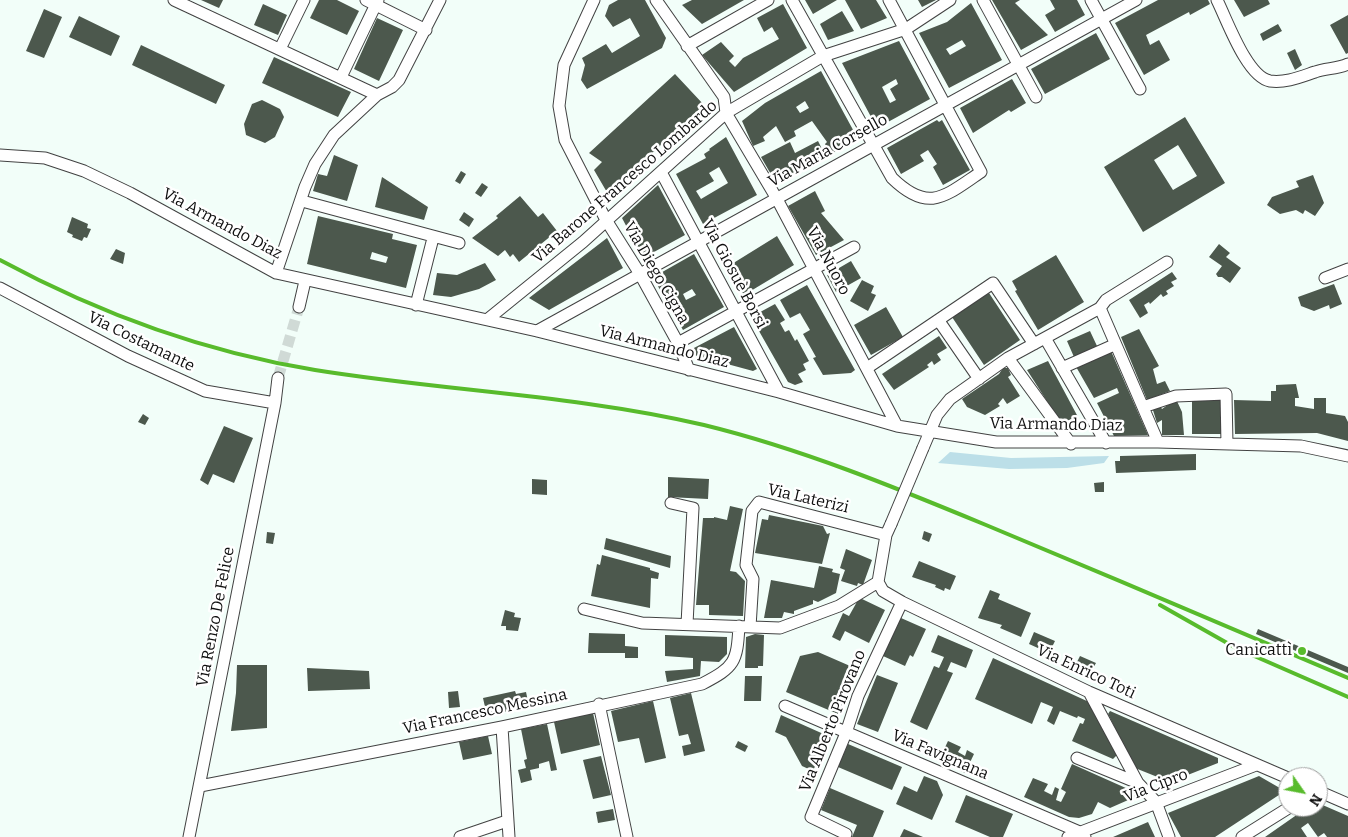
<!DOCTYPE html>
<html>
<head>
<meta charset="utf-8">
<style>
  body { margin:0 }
  #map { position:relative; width:1348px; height:837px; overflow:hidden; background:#f2fef9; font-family:Bitter,serif }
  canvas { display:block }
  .north { position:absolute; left:1278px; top:767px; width:50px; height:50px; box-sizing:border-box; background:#fff; border:1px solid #9f9f9f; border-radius:50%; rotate:123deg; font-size:14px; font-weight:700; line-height:20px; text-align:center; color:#0f0f0f }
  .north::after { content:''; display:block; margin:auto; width:18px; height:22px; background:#58bb2c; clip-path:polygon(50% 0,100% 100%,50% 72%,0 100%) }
</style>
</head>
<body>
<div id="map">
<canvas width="1348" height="837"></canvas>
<div class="north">N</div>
</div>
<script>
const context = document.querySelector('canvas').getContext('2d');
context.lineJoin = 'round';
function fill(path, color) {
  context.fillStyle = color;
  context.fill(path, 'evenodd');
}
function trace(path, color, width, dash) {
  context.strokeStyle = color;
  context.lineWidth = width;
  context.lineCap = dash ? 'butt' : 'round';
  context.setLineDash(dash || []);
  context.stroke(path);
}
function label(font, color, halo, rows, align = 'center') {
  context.font = font + ' Bitter,serif';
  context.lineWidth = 5;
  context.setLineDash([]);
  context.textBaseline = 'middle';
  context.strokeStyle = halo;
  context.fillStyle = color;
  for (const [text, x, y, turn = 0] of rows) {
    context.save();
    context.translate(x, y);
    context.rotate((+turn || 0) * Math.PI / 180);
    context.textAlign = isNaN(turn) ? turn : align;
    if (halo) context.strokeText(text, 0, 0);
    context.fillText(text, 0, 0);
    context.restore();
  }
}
fill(new Path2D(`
  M950,452L1011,458L1109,456L1104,463L1067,468L1009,469L938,463Z`), '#bcdfe8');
fill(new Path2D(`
  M201,0H223L219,8Z
  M319,0H337L359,11L347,35L310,18Z
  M618,0H645L666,38L662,48L587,89L581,80L585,65L582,58L606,44L612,53L640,36L630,18L613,27L605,16L609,5Z
  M692,0H744L702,24L682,5Z
  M805,0H837L813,14Z
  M845,0H876L887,18L861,29Z
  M918,0H936L922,7Z
  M992,0H1020L1015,3L1048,35L1021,50Z
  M1050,0H1077L1085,15L1055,32L1045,15L1055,9Z
  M1158,0H1208L1210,4L1190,15L1189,12L1146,35L1150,45L1159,40L1170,60L1144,75L1115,23Z
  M1234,0H1268L1270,4L1244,17Z
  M971,3L1002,60L949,88L919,33L947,22ZM962,40L966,46L950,55L946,49Z
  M263,4L287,15L278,35L254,25Z
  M783,4L807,48L734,92L702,55L721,42L734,56L729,61L735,67L743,58L779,39L772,27L764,32L757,18Z
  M44,9L62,17L44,58L26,51Z
  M842,11L854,31L828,40L820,24Z
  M1348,15V53L1346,54L1330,25Z
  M79,16L120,36L111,56L69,37Z
  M377,18L403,30L379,81L354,69Z
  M1278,24L1282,31L1263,41L1260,34Z
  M1096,33L1110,59L1045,94L1031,69Z
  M899,41L930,99L877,128L842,63ZM896,79L898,84L890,89L896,100L890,103L882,87Z
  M141,45L225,85L216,104L132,65Z
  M1295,49L1302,65L1295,70L1287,53Z
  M274,57L351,92L338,117L262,83Z
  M821,71L858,139L831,154L825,144L827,142L812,121L794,131L796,136L785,142L776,126L763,137L765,141L753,146L742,121L765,103ZM805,101L809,108L800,113L796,107Z
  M675,74L704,105L608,194L594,170L602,162L589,153Z
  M1012,79L1026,103L1011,112L1009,110L973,133L960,108Z
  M262,100L280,109L284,117L275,137L265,143L246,135L244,124L252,104Z
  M1185,117L1225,183L1143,232L1104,167ZM1178,145L1197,176L1173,190L1154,160Z
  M937,120L939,122L942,120L970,170L943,185L933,167L937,164L928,150L920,155L924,161L901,174L887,148Z
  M726,137L757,195L703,224L676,174L706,158L704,154L710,150L709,149ZM719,167L728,183L701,199L696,191L714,181L709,173Z
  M818,141L826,157L776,183L761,157L790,142L795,153Z
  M334,155L358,165L347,201L313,191L318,174L327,176Z
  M461,171L466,174L460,184L455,181Z
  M1313,175L1324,203L1315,216L1305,210L1303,214L1296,210L1280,214L1267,205L1272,197L1299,187L1296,181Z
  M382,177L428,207L424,220L375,207Z
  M482,183L488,187L481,197L475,193Z
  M658,185L685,235L643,258L622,218Z
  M815,191L825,211L821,213L844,240L816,255L788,206Z
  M520,196L538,217L543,213L557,231L519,262L513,254L510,257L505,250L498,256L472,238L498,218L496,216Z
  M464,212L474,219L469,227L459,220Z
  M318,216L393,234L392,239L417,245L406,288L307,264ZM372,252L388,257L386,263L370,259Z
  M72,217L88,224L87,228L91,229L87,238L84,237L82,241L72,237L73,235L67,232Z
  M777,236L794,265L744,295L727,267Z
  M607,238L623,268L549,310L529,298Z
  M1219,244L1230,253L1226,257L1241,268L1230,283L1222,277H1218L1216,274L1222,266L1209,257Z
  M116,249L125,253L123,264L110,259Z
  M694,254L724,307L683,330L655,281L657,275ZM692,289L696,295L686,300L683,294Z
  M1056,255L1084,302L1038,330L1015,291L1017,290L1012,281Z
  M851,261L861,278L836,292L827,275Z
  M485,263L496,280L479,289L451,297L433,295L437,273L457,275Z
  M1172,272L1177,279L1171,282L1174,286L1166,291L1168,294L1163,297L1161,294L1150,304L1149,302L1144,305L1148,313L1140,318L1129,300Z
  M862,280L874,286L871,293L876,295L868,311L850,301Z
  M1334,284L1342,304L1330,309L1329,305L1314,311L1301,306L1298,297Z
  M807,285L855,370L851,373L823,375L813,358L816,357L803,334L810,330L800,313L790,318L780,300Z
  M989,293L1020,340L984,365L952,317Z
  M775,304L785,320L780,323L785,332L789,330L795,341L797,339L809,361L803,364L806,370L798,374L803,382L795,385L788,382L751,317Z
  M886,307L903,337L871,355L854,325Z
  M734,327L757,369L753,371L694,355L692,349Z
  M1139,329L1159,366L1153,369L1157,384L1165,381L1170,391L1147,400L1121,337Z
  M1090,331L1097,346L1074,357L1067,341Z
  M939,336L947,348L937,354L941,360L934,365L932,361L927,365L929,367L894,390L882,374Z
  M1111,351L1148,435L1114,436L1097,403L1119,393L1117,388L1094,398L1075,365Z
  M1048,361L1078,417L1061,423L1027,370Z
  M1003,368H1008L1011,375L1008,377L1020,396L1007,404L1003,398L998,404L1000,406L985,415L967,407L962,399L999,374Z
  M1296,384L1299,398H1295V406L1314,409V398H1326V413L1345,416L1348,422V441L1317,433L1235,434L1234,400L1271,401V391H1276V385Z
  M1176,399L1182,412L1184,435H1162V420L1157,423L1152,407L1159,404L1162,409Z
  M1192,400H1222L1223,434H1192Z
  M143,414L149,418L145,425L138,422Z
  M1019,419L1043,420V430L1019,429Z
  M224,426L253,438L234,483L213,474L208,485L200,480Z
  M1196,454V470L1116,473L1115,461H1120V456Z
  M668,477L709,479L708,499L668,497Z
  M532,479L547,480V495L532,494Z
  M1104,482V492H1095L1094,483Z
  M730,506L743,509L730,571L736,572L745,581L743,616L709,615V605H696L703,518H714V517L727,520Z
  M769,515L823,526L827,534L830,533L822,564L755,553L762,519L768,520Z
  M924,531L932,534L929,542L922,539Z
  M267,532L275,533L273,544L266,543Z
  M606,538L671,556L670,568L604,549Z
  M846,549L872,560L863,585L858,583L857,586L841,581L845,570L840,568Z
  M602,555L650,568V570L659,573L658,579L651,578L650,608L591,596L597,564L600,565Z
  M919,561L956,576L950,590L945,588L944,591L935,587L936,585L912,577Z
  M819,566L833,569L832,572L840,574L836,593L818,602L813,600V604L794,611V614L784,612L782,618H764L771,580L814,588Z
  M990,590L1000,594L998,599L1031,613L1021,637L1000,628L1002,625L978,618Z
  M862,599L885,610L869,643L845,631L840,641L832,637L843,613L849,616L858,600Z
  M505,610L515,613L514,617L521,618L518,631L506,630V626H501Z
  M901,618L926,629L913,657L910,655L905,666L883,656Z
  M1258,629L1348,667V673L1256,634Z
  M1034,632L1055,641L1049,653L1029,644Z
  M589,633L625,634V646L638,647V658H625V653H588Z
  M755,634L764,635L763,666H758V668H745L746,637Z
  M665,635L727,637V654L719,662L701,661L700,676L667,682L665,671L693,669V658L665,656Z
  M938,635L973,650L966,668L951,662L947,671L953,673L927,730L910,722L934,666L939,668L944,657L931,652Z
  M818,652L857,669L838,714L786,692L800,656Z
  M1080,656L1096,663L1092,670L1076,664Z
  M993,658L1089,702L1117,755L1113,759L1072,741L1080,723L1083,724L1085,719L1078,716L1077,718L1060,711L1054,725L1047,721L1053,707L1041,702L1032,724L975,699Z
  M237,665H267V728L231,731L236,693Z
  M307,668L369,671L370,689L308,691Z
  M877,675L898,683L878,732L857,724Z
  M745,676H762L761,701H744Z
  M458,691L460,707L449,708L448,692Z
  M515,691L516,694L526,692L529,706L487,716L483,698Z
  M691,693L705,751L684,756L682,746L691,744L688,734L679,736L670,698Z
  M653,701L666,758L645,763L639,738L618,742L611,711Z
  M1110,711L1218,758V763L1170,782L1135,768L1108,714Z
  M593,713L600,745L561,754L554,722Z
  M781,715L828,736L813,771L802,766L786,737L775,732Z
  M547,724L557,770L551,771L549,761L539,764V768L530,770L532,780L521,783L518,770L526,768L524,760L527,759L521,729Z
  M488,736L492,754L463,760L459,742Z
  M738,741L748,746L745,752L735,747Z
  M948,741L961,747L958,752L965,756L967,750L974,754L965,773L939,760Z
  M848,744L902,767L892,790L838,767Z
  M601,756L611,795L593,799L583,760Z
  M1072,764L1137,793L1135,797L1110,808L1098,802L1092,814L1079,818L1069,817L1024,797L1033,778L1048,784L1044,791L1052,795L1055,787L1059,789L1056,800L1061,802L1066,792L1061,789Z
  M924,776L937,781L943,795L932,820L896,804L904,786L917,792Z
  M1259,776L1285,791L1215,837H1181L1168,813Z
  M830,788L884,811L873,837H852L857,825L821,810Z
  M966,795L1013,814L1003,837H990L955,822Z
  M1318,803L1348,816V837H1327L1324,833L1318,837L1308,823L1301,828L1307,837H1265L1308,807H1318Z
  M613,809L615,820L598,823L596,812Z
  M1148,822L1155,837H1113Z
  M904,829L923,837H900Z`), '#4c584d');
trace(new Path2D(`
  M278,378L299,307`), '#d0dad6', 11, [11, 5.5]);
const street = new Path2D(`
  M174,0L377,95
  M366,0L426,30
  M594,0L564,65L559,106L565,140L606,220L640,274L678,343L689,370
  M656,0L724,97L726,113L777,199L897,426
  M792,0L892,178C929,214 945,196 981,172L889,0
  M983,0L1036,97
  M1091,0L1140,89
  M1217,0C1227,20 1247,77 1270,81C1286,83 1300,77 1315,72C1326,68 1337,69 1348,64
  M687,46L768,0
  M280,49L304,0
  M341,77L378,0
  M0,155L45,158L84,171L130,193L276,273L537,331L779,392L897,426L996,442H1158L1301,446L1348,456
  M661,172L779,392
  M302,201L459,243
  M276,273L305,187L315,164L334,135L377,95L392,87L399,80L440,0
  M1325,278L1348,269
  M0,288L128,356L205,391L275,403
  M416,305L433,238
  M299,307L305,281
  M1100,308L1158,442
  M488,319L583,242L726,113L823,56L906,29L950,0
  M939,321L979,379
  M537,331L1136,0
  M1045,338L1106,443
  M678,343L854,247
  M1008,358L1071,444
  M867,368L993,283L1034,344
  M1062,368L1114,345
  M1143,407L1176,396L1226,394L1227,444
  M923,448L937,415L950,399L1008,358L1100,308L1106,300L1167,262
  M671,503L693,508L687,624
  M878,582L883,591L902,602L1089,692L1288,778
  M584,609L642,623L780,628L839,606L878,582L886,535L891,524
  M750,627L753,579L746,565L752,511L759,502L886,535
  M1089,692L1138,783
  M599,704L627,837
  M785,706L1082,833L1085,837
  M502,727L509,837
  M1077,758L1138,783L1156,802L1169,837
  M200,786L502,727L702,684C735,667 737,662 739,626
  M1318,791L1348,804
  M846,834L811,817L846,733L858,696L902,602
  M189,837L275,403L278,378
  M460,837L507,821
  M1068,837L1256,765
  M1242,837L1290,807`);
trace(street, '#424242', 13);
trace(street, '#fff', 11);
trace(new Path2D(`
  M0,260C98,313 205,352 315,370C445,391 576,395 704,425C802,449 894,487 986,525C1107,575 1228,627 1348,678
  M1160,605L1236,648L1348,697`), '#58bb2c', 4);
const streetBridge = new Path2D(`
  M891,524L923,448`);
trace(streetBridge, '#424242', 13, []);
trace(streetBridge, '#fff', 11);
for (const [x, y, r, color] of [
  [1302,651,5,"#58bb2c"]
]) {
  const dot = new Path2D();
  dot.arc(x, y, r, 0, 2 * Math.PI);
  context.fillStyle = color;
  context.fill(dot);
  trace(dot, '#fff', 2);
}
label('16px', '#0f0f0f', '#fff', [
  ["Via Maria Corsello",828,151,-29],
  ["Via Barone Francesco Lombardo",625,182,-41],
  ["Via Armando Diaz",222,224,28],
  ["Via Nuoro",828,261,62],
  ["Via Diego Cigna",656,273,60],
  ["Via Giosuè Borsi",734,274,62],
  ["Via Costamante",141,342,26],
  ["Via Armando Diaz",664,347,14],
  ["Via Armando Diaz",1056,425,1],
  ["Via Laterizi",808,499,13],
  ["Via Renzo De Felice",216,617,-79],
  ["Via Enrico Toti",1086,672,25],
  ["Via Francesco Messina",485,712,-12],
  ["Via Alberto Pirovano",833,721,-68],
  ["Via Favignana",940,755,23],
  ["Via Cipro",1156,786,-21]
]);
label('16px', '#0f0f0f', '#fff', [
  ["Canicattì",1292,651]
], 'right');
</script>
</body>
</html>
